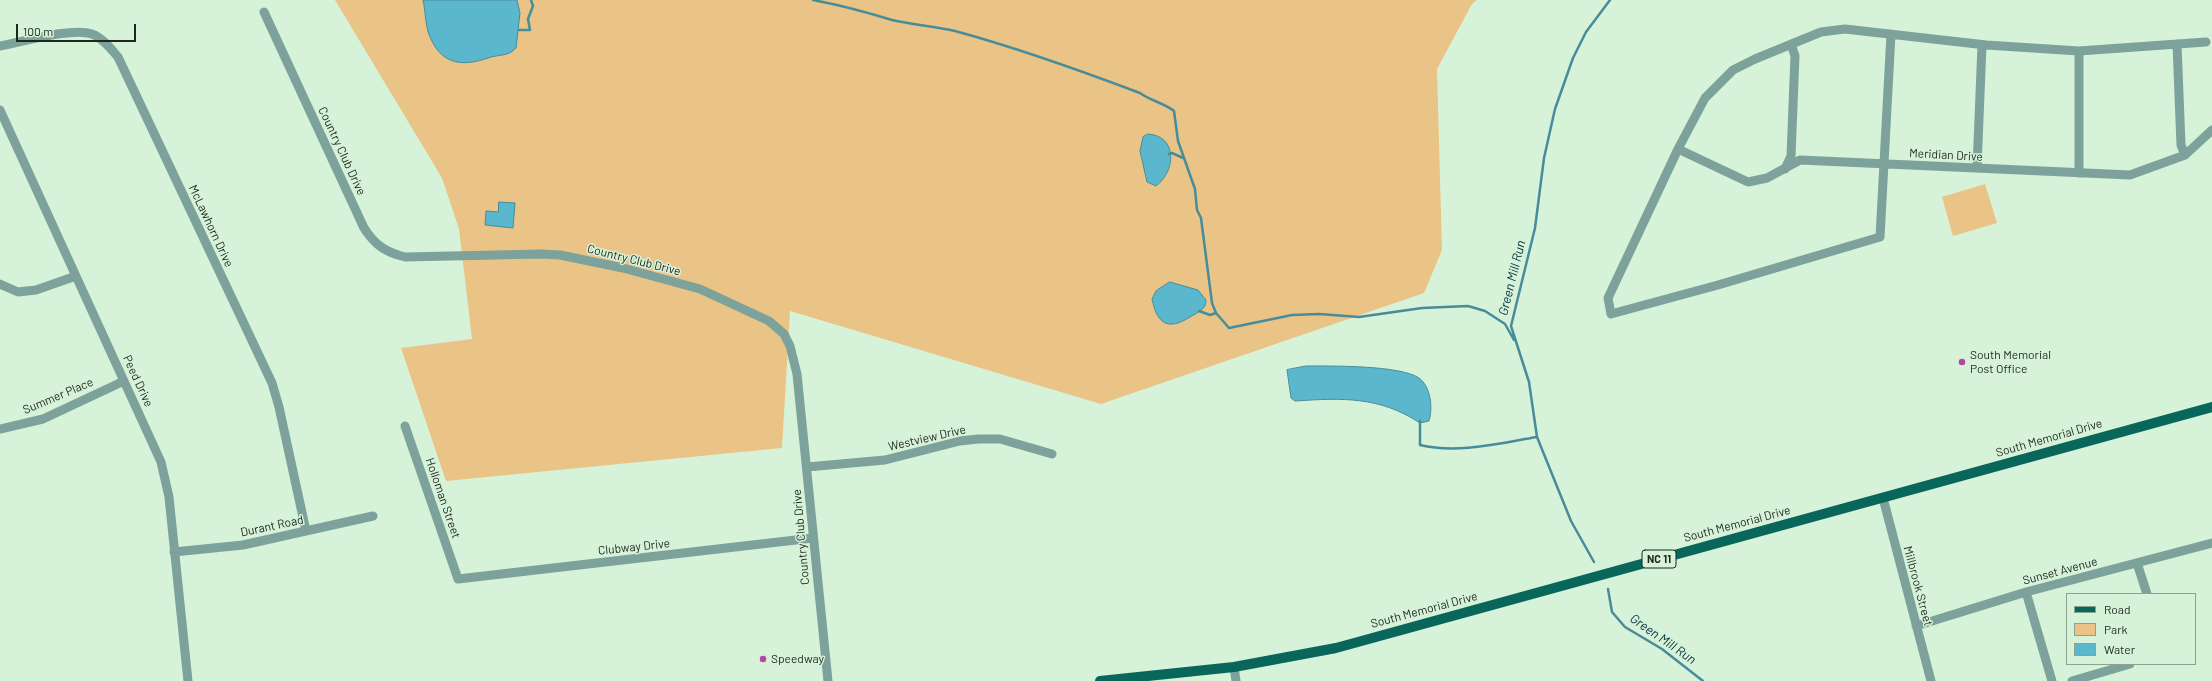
<!DOCTYPE html>
<html>
<head>
<meta charset="utf-8">
<style>
  body { margin:0 }
  #map { position:relative; width:2212px; height:681px; overflow:hidden; background:#d6f2d9; font-family:Barlow,sans-serif }
  canvas { display:block }
  .legend { position:absolute; left:2066px; top:593px; width:130px; height:72px; box-sizing:border-box; background:#d6f2d9; border:1px solid #8ca18e; margin:0; padding:5px 7px; list-style:none; font-size:12px; color:#1d271e }
  .legend li { display:flex; align-items:center; gap:8px; height:20px }
  .legend b { width:20px; border:1px solid #8ca18e }
  .scale { position:absolute; left:16px; top:24px; width:120px; height:18px; box-sizing:border-box; border:2px solid #1d271e; border-top:0; padding-left:5px; font-size:12px; line-height:14px; white-space:nowrap; color:#1d271e; -webkit-text-stroke:3px #d6f2d9; paint-order:stroke }
</style>
</head>
<body>
<div id="map">
<canvas width="2212" height="681"></canvas>
<ul class="legend">
<li><b style="height:5px;background:#09665b"></b>Road</li>
<li><b style="height:11px;background:#eac487"></b>Park</li>
<li><b style="height:11px;background:#5ab7ce"></b>Water</li>
</ul>
<div class="scale">100 m</div>
</div>
<script>
const context = document.querySelector('canvas').getContext('2d');
context.lineJoin = 'round';
function fill(path, color) {
  context.fillStyle = color;
  context.fill(path, 'evenodd');
}
function trace(path, color, width, dash) {
  context.strokeStyle = color;
  context.lineWidth = width;
  context.lineCap = dash ? 'butt' : 'round';
  context.setLineDash(dash || []);
  context.stroke(path);
}
function label(font, color, halo, rows, align = 'center') {
  context.font = font + ' Barlow,sans-serif';
  context.lineWidth = 3;
  context.setLineDash([]);
  context.textBaseline = 'middle';
  context.strokeStyle = halo;
  context.fillStyle = color;
  for (const [text, x, y, turn = 0] of rows) {
    context.save();
    context.translate(x, y);
    context.rotate((+turn || 0) * Math.PI / 180);
    context.textAlign = isNaN(turn) ? turn : align;
    if (halo) context.strokeText(text, 0, 0);
    context.fillText(text, 0, 0);
    context.restore();
  }
}
fill(new Path2D(`
  M335,0H1477L1472,4L1437,69L1442,250L1424,293L1101,404L790,311L782,448L446,481L401,348L472,339L459,229L442,178Z
  M1985,184L1997,223L1953,236L1942,197Z`), '#eac487');
const water = new Path2D(`
  M423,0H517L520,13L516,48C508,57 499,54 488,58C465,66 443,66 431,39C425,28 426,13 423,0Z
  M1148,134C1178,136 1176,171 1156,186L1147,182L1140,151L1143,137Z
  M499,202L515,203L513,228L485,225L486,211L498,212Z
  M1170,282L1198,290L1206,300C1206,310 1198,312 1190,317C1168,331 1157,324 1152,299L1156,291Z
  M1306,366C1331,366 1400,365 1419,378C1431,387 1433,408 1429,421L1420,423C1379,396 1342,398 1295,401L1291,398L1287,370Z`);
fill(water, '#5ab7ce');
trace(water, '#488c99', 1);
trace(new Path2D(`
  M813,0C840,5 866,12 892,20C913,25 935,26 955,31C1018,48 1079,70 1140,93C1151,101 1164,103 1174,111L1178,141L1195,189L1197,210L1201,218L1212,303L1216,313L1229,328L1292,315L1319,314L1359,317L1422,308L1468,306L1485,311L1505,324L1514,340
  M519,30H530L528,19L533,6L531,0
  M1169,154L1172,153L1183,158
  M1199,311L1210,315L1216,313
  M1420,421V445C1458,454 1500,443 1537,437
  M1594,562L1571,521L1537,437L1529,382L1511,326L1535,228L1544,158L1555,109L1573,58L1586,32L1610,0
  M1608,589L1612,612L1625,627L1662,649L1703,681`), '#488c99', 2.5);
trace(new Path2D(`
  M264,12L364,228C375,245 385,252 405,257L541,254L560,255L623,268L700,289L769,321L784,334L790,346L797,374L828,681
  M1891,34L1880,237L1718,285L1611,314L1608,298L1678,149L1705,98L1733,70L1755,59L1821,32L1845,29L1986,45L2079,51L2206,42
  M2177,44L2181,145L2185,155
  M0,46C22,42 72,27 92,34C103,38 111,49 118,57L272,383L279,407L306,531
  M2079,51V173
  M0,110L161,462L169,497L188,681
  M1678,149L1748,182L1767,178L1800,160L2130,175L2185,155L2212,130
  M1977,168L1982,45
  M1785,169L1791,156L1795,56L1791,44
  M0,284L18,292L36,290L76,276
  M405,426L458,579L813,538
  M0,429L43,419L124,381
  M807,467L885,460L960,441L978,439H1000L1052,454
  M1883,498L1931,681
  M174,552L243,545L373,516
  M2137,563L2147,594
  M2026,592L2052,681
  M1916,626L2026,592L2212,543
  M1234,667L1236,681
  M2072,681L2130,664`), '#7da29b', 9);
trace(new Path2D(`
  M1100,681L1234,667L1336,648L2212,407`), '#09665b', 10);
for (const [x, y, r, color] of [
  [1962,362,4,"#b845a0"],
  [763,659,4,"#b845a0"]
]) {
  const dot = new Path2D();
  dot.arc(x, y, r, 0, 2 * Math.PI);
  context.fillStyle = color;
  context.fill(dot);
  trace(dot, '#d6f2d9', 1.5);
}
for (const [x, y, w] of [
  [1659,559,34]
]) {
  const box = new Path2D();
  box.roundRect(x - w / 2, y - 9, w, 18, 3);
  context.fillStyle = '#d6f2d9';
  context.fill(box);
  trace(box, '#1d271e', 1);
}
label('bold 11px', '#1d271e', null, [
  ["NC 11",1659,559]
]);
label('12px', '#1d271e', '#d6f2d9', [
  ["Country Club Drive",342,151,65],
  ["Meridian Drive",1946,155,3],
  ["McLawhorn Drive",211,226,65],
  ["Country Club Drive",634,260,14],
  ["Peed Drive",138,381,65],
  ["Summer Place",58,396,-23],
  ["Westview Drive",927,438,-13],
  ["South Memorial Drive",2049,438,-16],
  ["Holloman Street",443,498,71],
  ["South Memorial Drive",1737,524,-15],
  ["Durant Road",272,526,-12],
  ["Country Club Drive",801,537,-95],
  ["Clubway Drive",634,547,-6],
  ["Sunset Avenue",2060,571,-15],
  ["Millbrook Street",1918,586,75],
  ["South Memorial Drive",1424,610,-15]
]);
label('12px', '#1d271e', '#d6f2d9', [
  ["South Memorial",1970,355],
  ["Post Office",1970,369],
  ["Speedway",771,659]
], 'left');
label('italic 13px', '#07353f', '#d6f2d9', [
  ["Green Mill Run",1512,278,-76],
  ["Green Mill Run",1663,639,35]
]);
</script>
</body>
</html>
